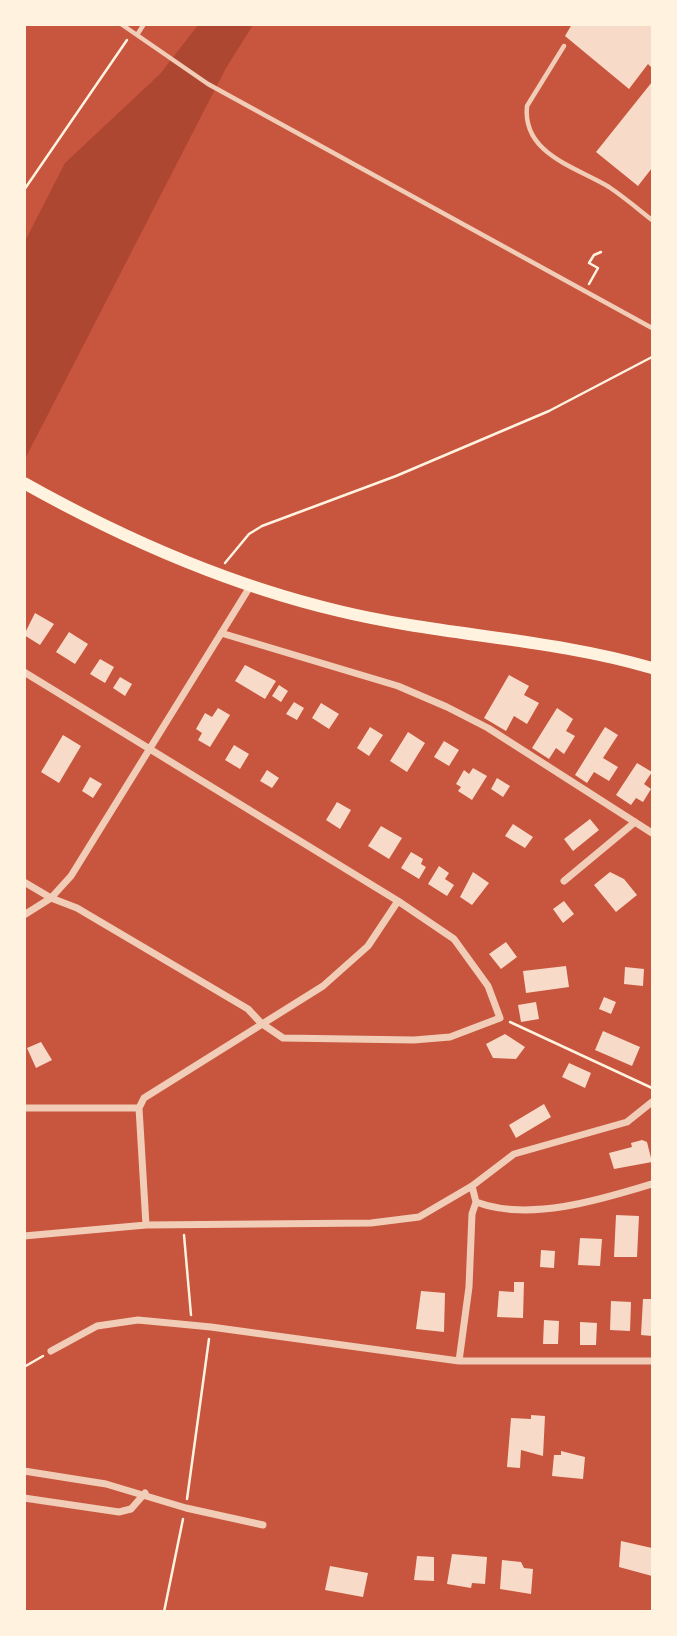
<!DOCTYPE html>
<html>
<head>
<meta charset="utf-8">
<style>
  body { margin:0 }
  #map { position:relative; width:677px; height:1636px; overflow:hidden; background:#c8553d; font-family:"Libre Baskerville",serif }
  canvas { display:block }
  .frame { position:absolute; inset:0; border:26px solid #fff3e0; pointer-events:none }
</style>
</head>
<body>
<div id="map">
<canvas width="677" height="1636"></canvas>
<div class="frame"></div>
</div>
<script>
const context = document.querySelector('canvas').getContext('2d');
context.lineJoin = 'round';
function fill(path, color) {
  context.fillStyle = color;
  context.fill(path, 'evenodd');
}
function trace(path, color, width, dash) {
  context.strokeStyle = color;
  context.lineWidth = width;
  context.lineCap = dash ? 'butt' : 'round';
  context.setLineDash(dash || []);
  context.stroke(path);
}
fill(new Path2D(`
  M198,25H253L226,68L25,459V241L65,163L160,74Z`), '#ae4732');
fill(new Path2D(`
  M572,24H652V68L648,64L629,89L565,36Z
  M652,82V168L638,186L596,152Z
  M35,613L54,624L40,645L24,635Z
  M69,632L88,644L75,664L56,652Z
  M100,659L114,667L105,683L90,674Z
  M245,665L276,681L265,699L235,681Z
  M509,675L529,686L524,695L539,703L527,724L514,716L506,731L484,718Z
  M120,677L132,684L125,696L113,688Z
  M279,685L288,691L281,702L272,696Z
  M294,702L304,708L297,720L286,714Z
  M321,703L339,714L329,729L312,718Z
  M218,708L230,715L210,747L198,740L202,733L196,729L205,713L212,717Z
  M557,708L573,719L566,731L575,736L564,754L556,748L549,759L532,748Z
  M370,727L383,735L369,756L357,748Z
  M605,727L618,735L603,758L618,767L609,781L594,772L587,783L575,775Z
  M408,732L425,743L407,772L390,761Z
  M63,735L81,746L59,783L41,772Z
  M444,741L459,750L449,766L434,757Z
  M234,745L249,754L240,769L225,760Z
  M637,763L652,772L644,784L651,789L643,802L636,798L631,805L616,795Z
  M473,768L487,776L472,800L458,791L461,787L456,784L464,770L469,774Z
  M267,770L279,778L272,788L260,781Z
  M90,777L102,784L93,798L82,791Z
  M497,778L510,786L503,797L491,789Z
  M337,802L351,810L340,829L326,820Z
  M590,819L599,830L573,851L564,839Z
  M513,824L533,837L525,848L505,836Z
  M381,826L402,838L389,859L368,846Z
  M411,852L423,859L421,864L426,867L419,879L401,868Z
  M439,866L449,873L445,879L454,885L447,896L428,884Z
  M473,872L489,883L472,905L460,897Z
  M610,872L624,879L637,895L616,912L594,885Z
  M564,901L574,914L563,923L553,909Z
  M506,942L517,957L501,969L489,954Z
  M566,966L569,987L526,993L523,971Z
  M625,967L644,969L643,986L624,984Z
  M604,997L616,1002L611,1014L599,1009Z
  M536,1002L539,1019L521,1022L518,1005Z
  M603,1031L640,1047L632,1066L595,1050Z
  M505,1034L525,1047L516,1059L493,1058L486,1044Z
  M41,1042L52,1060L36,1068L27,1048Z
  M569,1063L591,1073L585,1088L562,1077Z
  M544,1104L551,1117L516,1138L509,1125Z
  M642,1140L647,1142L652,1162L614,1169L609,1153L632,1147L631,1143Z
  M616,1215L639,1216L637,1257H614Z
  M580,1238L602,1239L600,1266L578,1265Z
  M541,1250L555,1251L554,1268L540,1267Z
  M514,1282H524L523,1318L497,1317L499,1291L514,1292Z
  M421,1291L445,1293L444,1332L416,1329Z
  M643,1299H652V1336L641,1335Z
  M611,1301L631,1302L630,1331L610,1330Z
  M544,1320L559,1321L558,1344H543Z
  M580,1322L597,1323L596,1345H580Z
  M531,1415L545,1416L543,1456L521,1450L520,1468L507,1467L511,1418L531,1419Z
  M561,1451L585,1457L583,1479L552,1476L554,1455H561Z
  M621,1541L652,1548V1576L619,1567Z
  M452,1554L487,1557L485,1584L472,1583L471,1588L447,1584Z
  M417,1556L434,1557V1581L414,1580Z
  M502,1560L521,1562L524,1568L533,1569L531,1594L500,1589Z
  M330,1566L368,1573L363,1597L325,1590Z`), '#f7dbc8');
trace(new Path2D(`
  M24,190L127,40
  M589,284L598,268L589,263L594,255L601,252
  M225,563L249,534L262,526L396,476L549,411L652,357
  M510,1022L652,1088
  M184,1235L191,1315
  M24,1367L43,1356
  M187,1499L209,1339
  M164,1612L183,1519`), '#fff3e0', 2.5);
trace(new Path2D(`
  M121,24L208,84L652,328
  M137,35L144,24
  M564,46L527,106C522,154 576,167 609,187C624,197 638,209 652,220`), '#f1ccb7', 4.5);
trace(new Path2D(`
  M221,633L398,686L447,707L488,728L652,833
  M24,672L398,901L454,939L488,986L500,1018L450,1037L414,1040L283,1038L261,1023L248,1009L77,908L51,898L24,882
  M564,881L635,822
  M24,915L51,898L71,876L251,585
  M24,1108H139
  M472,1186L476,1202C529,1222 600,1200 652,1184
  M146,1225L139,1108L144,1098L323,986L368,946L398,901
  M24,1236L146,1225L371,1223L419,1217L472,1186L514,1154L627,1122L652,1102
  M51,1351L97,1326L138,1320L211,1327L459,1361H652
  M459,1361L469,1287L472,1214L476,1202
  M24,1471L106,1484L186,1508L263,1525
  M24,1498L119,1512L131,1509L145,1493`), '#f1ccb7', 7);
trace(new Path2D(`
  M24,483C122,538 229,585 339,611C442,636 550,638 652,668`), '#fff3e0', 12);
</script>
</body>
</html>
